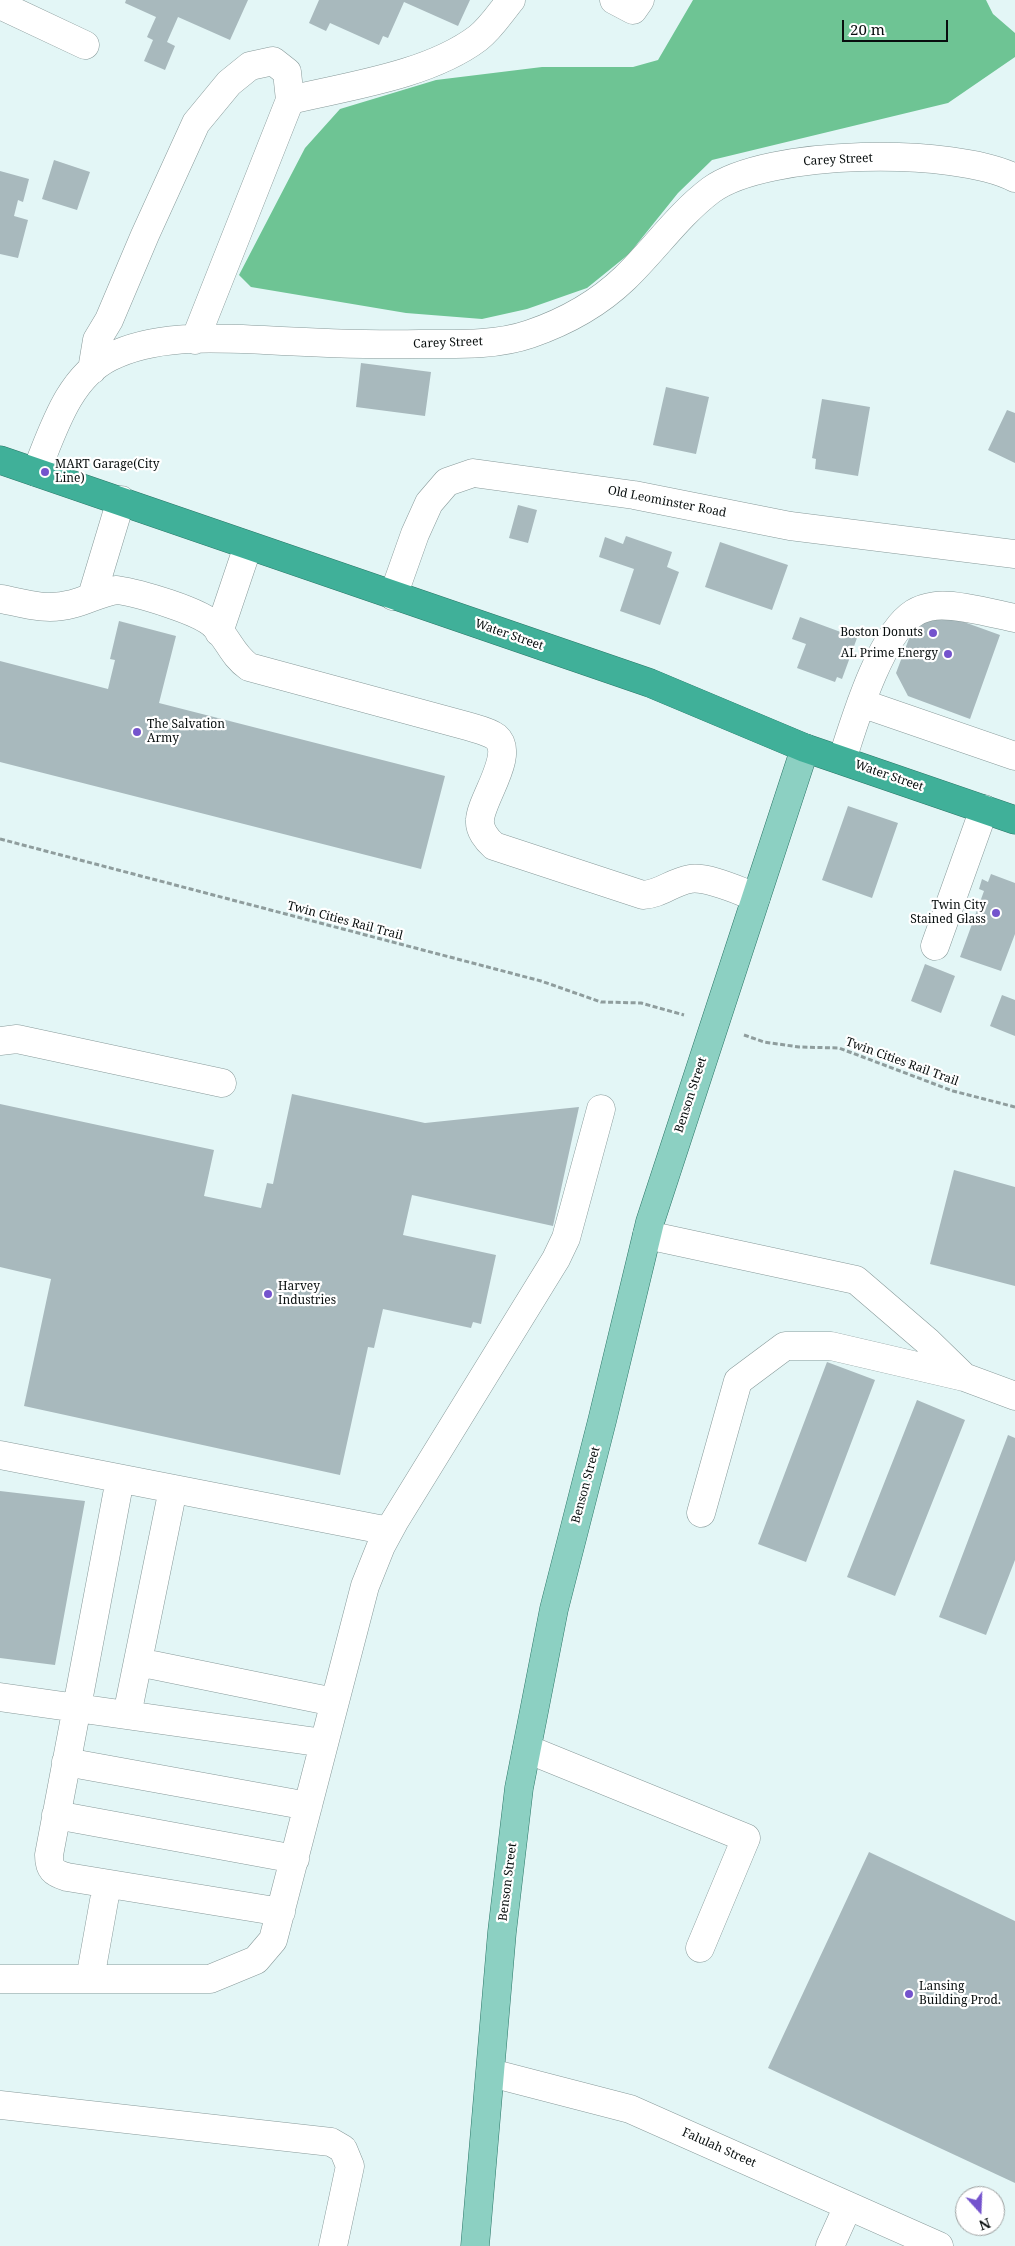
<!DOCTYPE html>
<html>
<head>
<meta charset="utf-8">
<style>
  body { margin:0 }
  #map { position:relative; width:1015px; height:2246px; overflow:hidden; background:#e3f6f6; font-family:"Noto Serif",serif }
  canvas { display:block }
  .north { position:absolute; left:955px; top:2186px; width:50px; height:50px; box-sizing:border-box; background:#fff; border:1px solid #9c9f9f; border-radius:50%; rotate:160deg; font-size:14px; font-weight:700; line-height:20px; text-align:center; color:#080e0e }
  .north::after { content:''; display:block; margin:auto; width:18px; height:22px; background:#7453cd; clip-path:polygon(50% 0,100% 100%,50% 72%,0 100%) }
  .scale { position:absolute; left:842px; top:20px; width:106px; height:22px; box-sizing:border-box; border:2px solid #080e0e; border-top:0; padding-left:6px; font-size:15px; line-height:18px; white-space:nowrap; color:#080e0e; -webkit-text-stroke:4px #fff; paint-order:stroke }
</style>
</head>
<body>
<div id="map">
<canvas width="1015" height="2246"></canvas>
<div class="north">N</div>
<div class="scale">20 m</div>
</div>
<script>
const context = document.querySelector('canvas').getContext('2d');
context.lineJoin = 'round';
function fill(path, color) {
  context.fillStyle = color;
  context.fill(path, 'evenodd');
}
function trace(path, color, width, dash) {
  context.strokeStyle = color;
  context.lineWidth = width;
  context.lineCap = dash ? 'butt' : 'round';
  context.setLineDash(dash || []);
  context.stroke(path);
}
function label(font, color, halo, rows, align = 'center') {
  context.font = font + ' "Noto Serif",serif';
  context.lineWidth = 4.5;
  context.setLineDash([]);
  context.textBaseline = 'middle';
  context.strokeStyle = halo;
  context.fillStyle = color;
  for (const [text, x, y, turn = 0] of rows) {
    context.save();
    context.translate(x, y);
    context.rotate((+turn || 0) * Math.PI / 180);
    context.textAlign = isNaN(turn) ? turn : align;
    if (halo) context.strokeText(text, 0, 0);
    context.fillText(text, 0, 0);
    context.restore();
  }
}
fill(new Path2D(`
  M693,0H986L993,14L1015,33V57L948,103L712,160L678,193L629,254L587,288L527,309L482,319L406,313L251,287L239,275L305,148L340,109L436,80L542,67H633L658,60Z`), '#6ec494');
fill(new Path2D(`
  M126,0H248L230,40L178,17L167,42L175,46L165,70L144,61L153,40L147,37L156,17L125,3Z
  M319,0H470L458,26L404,2L388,38L383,36L379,45L330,23L326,31L309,23Z
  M54,160L90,172L77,210L42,199Z
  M0,171L29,179L23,202L18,200L14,216L28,220L18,258L0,254Z
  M361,363L431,372L425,416L356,407Z
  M666,387L709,397L696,454L653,445Z
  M822,399L870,407L858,476L815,469L816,459L812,458Z
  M1007,410L1015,413V463L988,450Z
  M518,505L537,510L528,543L509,538Z
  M626,536L672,552L667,567L679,572L660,625L620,611L634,569L599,557L605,537L623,544Z
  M720,542L788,565L772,610L705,587Z
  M939,613L1000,635L970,719L908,696L896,673L913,628Z
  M800,617L857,638L842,679L837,677L835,682L797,668L806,644L792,639Z
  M119,621L176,636L159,703L445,776L421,869L0,762V661L108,689L115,660L110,659Z
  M848,806L898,823L872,898L822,880Z
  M991,874L1015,883V934L1001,971L960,957L984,891L979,889L982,879L988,882Z
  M925,964L955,976L941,1013L911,1001Z
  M1002,995L1015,1000V1036L990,1026Z
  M292,1094L425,1123L579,1107L553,1226L412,1195L403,1235L496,1255L481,1324L473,1322L471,1328L383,1309L374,1348L368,1347L340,1475L24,1406L51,1279L0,1267V1104L214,1150L204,1196L261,1208L267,1183L273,1184Z
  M954,1170L1015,1187V1286L930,1264Z
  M827,1362L875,1380L806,1562L758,1544Z
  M917,1400L965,1420L895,1596L847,1577Z
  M1008,1435L1015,1438V1560L986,1635L939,1617Z
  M0,1491L85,1501L55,1665L0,1658Z
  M869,1852L1015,1921V2183L768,2068Z`), '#a8b9bd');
const minor = new Path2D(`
  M614,0L633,10L640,0
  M0,5L85,45
  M290,100C349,86 429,75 478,38C491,28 501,12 511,0
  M92,370L97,340L109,320L145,235L196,123L229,83L250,66L273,61L287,72L290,100L195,340
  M36,472C53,431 68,378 110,357C156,334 214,338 264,340C316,343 368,345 420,344C456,344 495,346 530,334C565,322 599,303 625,278C655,249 678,215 711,190C767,149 955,147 1015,178
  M92,596L121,500
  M393,596L415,534L429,503L447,482L473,473L634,495L790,526L1015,554
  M2,599C26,604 47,611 72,604C88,600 101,592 117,590C138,593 201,611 215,626C229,640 232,655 249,667L467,726C476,729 488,731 496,737C516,754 481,799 480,820C479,830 487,840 494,846L643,895C661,894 672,882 690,879C707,876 739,891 756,897
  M219,632L248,546
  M861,703L1015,756
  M842,760C854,723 880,634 914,613C920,609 928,607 935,606C954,603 995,614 1015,618
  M935,946L984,809
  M0,1041L17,1039L222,1083
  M647,1235L856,1280L927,1341L964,1377L1015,1396
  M0,1455L389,1531
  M120,1479L49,1855C49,1869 53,1873 67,1877L281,1912
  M701,1513L738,1381L785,1346H831L964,1377
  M138,1662L334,1702
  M0,1697L324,1743
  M127,1715L173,1489
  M527,1749L746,1838L700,1948
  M66,1762L308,1806
  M56,1815L295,1859
  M0,1979H210L256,1960L273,1940L365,1586L381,1546L394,1522L556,1259L566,1238L601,1109
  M90,1979L107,1884
  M491,2073L630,2109L939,2246
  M0,2105L331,2142L343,2149L350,2166L333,2246
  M830,2246L848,2206`);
const major = new Path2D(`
  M475,2246L502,1932L519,1788L554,1609L602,1421L650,1222L805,748`);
const highway = new Path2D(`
  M0,460L650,683L805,748L1015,820`);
trace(minor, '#889a9a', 29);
trace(major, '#2c7768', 29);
trace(highway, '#2c7768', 29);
trace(new Path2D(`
  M0,839L541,981L601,1002L641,1003L684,1015
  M744,1035L764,1042L799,1047L839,1048L953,1091L1015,1107`), '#8f9d9d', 3, [5, 2.5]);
trace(minor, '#fff', 28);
trace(major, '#8cd0c2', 28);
trace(highway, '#40b099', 28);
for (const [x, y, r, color] of [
  [45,472,5,"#7453cd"],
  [933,633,5,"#7453cd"],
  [948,654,5,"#7453cd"],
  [137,732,5,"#7453cd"],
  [996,913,5,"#7453cd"],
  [268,1294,5,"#7453cd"],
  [909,1994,5,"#7453cd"]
]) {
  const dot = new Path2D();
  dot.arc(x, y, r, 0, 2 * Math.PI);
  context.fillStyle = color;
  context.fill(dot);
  trace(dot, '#fff', 2);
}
label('12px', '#080e0e', '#fff', [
  ["Carey Street",838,160,-3],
  ["Carey Street",448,343,-2],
  ["Old Leominster Road",667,502,11],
  ["Water Street",509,635,19],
  ["Water Street",889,776,19],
  ["Twin Cities Rail Trail",345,921,15],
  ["Twin Cities Rail Trail",902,1062,20],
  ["Benson Street",691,1095,-72],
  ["Benson Street",586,1485,-75],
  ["Benson Street",508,1882,-83],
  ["Falulah Street",719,2148,24]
]);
label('12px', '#080e0e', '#fff', [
  ["MART Garage(City",55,465],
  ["Line)",55,479],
  ["Boston Donuts",923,633,"right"],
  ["AL Prime Energy",938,654,"right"],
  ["The Salvation",147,725],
  ["Army",147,739],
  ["Twin City",986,906,"right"],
  ["Stained Glass",986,920,"right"],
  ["Harvey",278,1287],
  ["Industries",278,1301],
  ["Lansing",919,1987],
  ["Building Prod.",919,2001]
], 'left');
</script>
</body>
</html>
